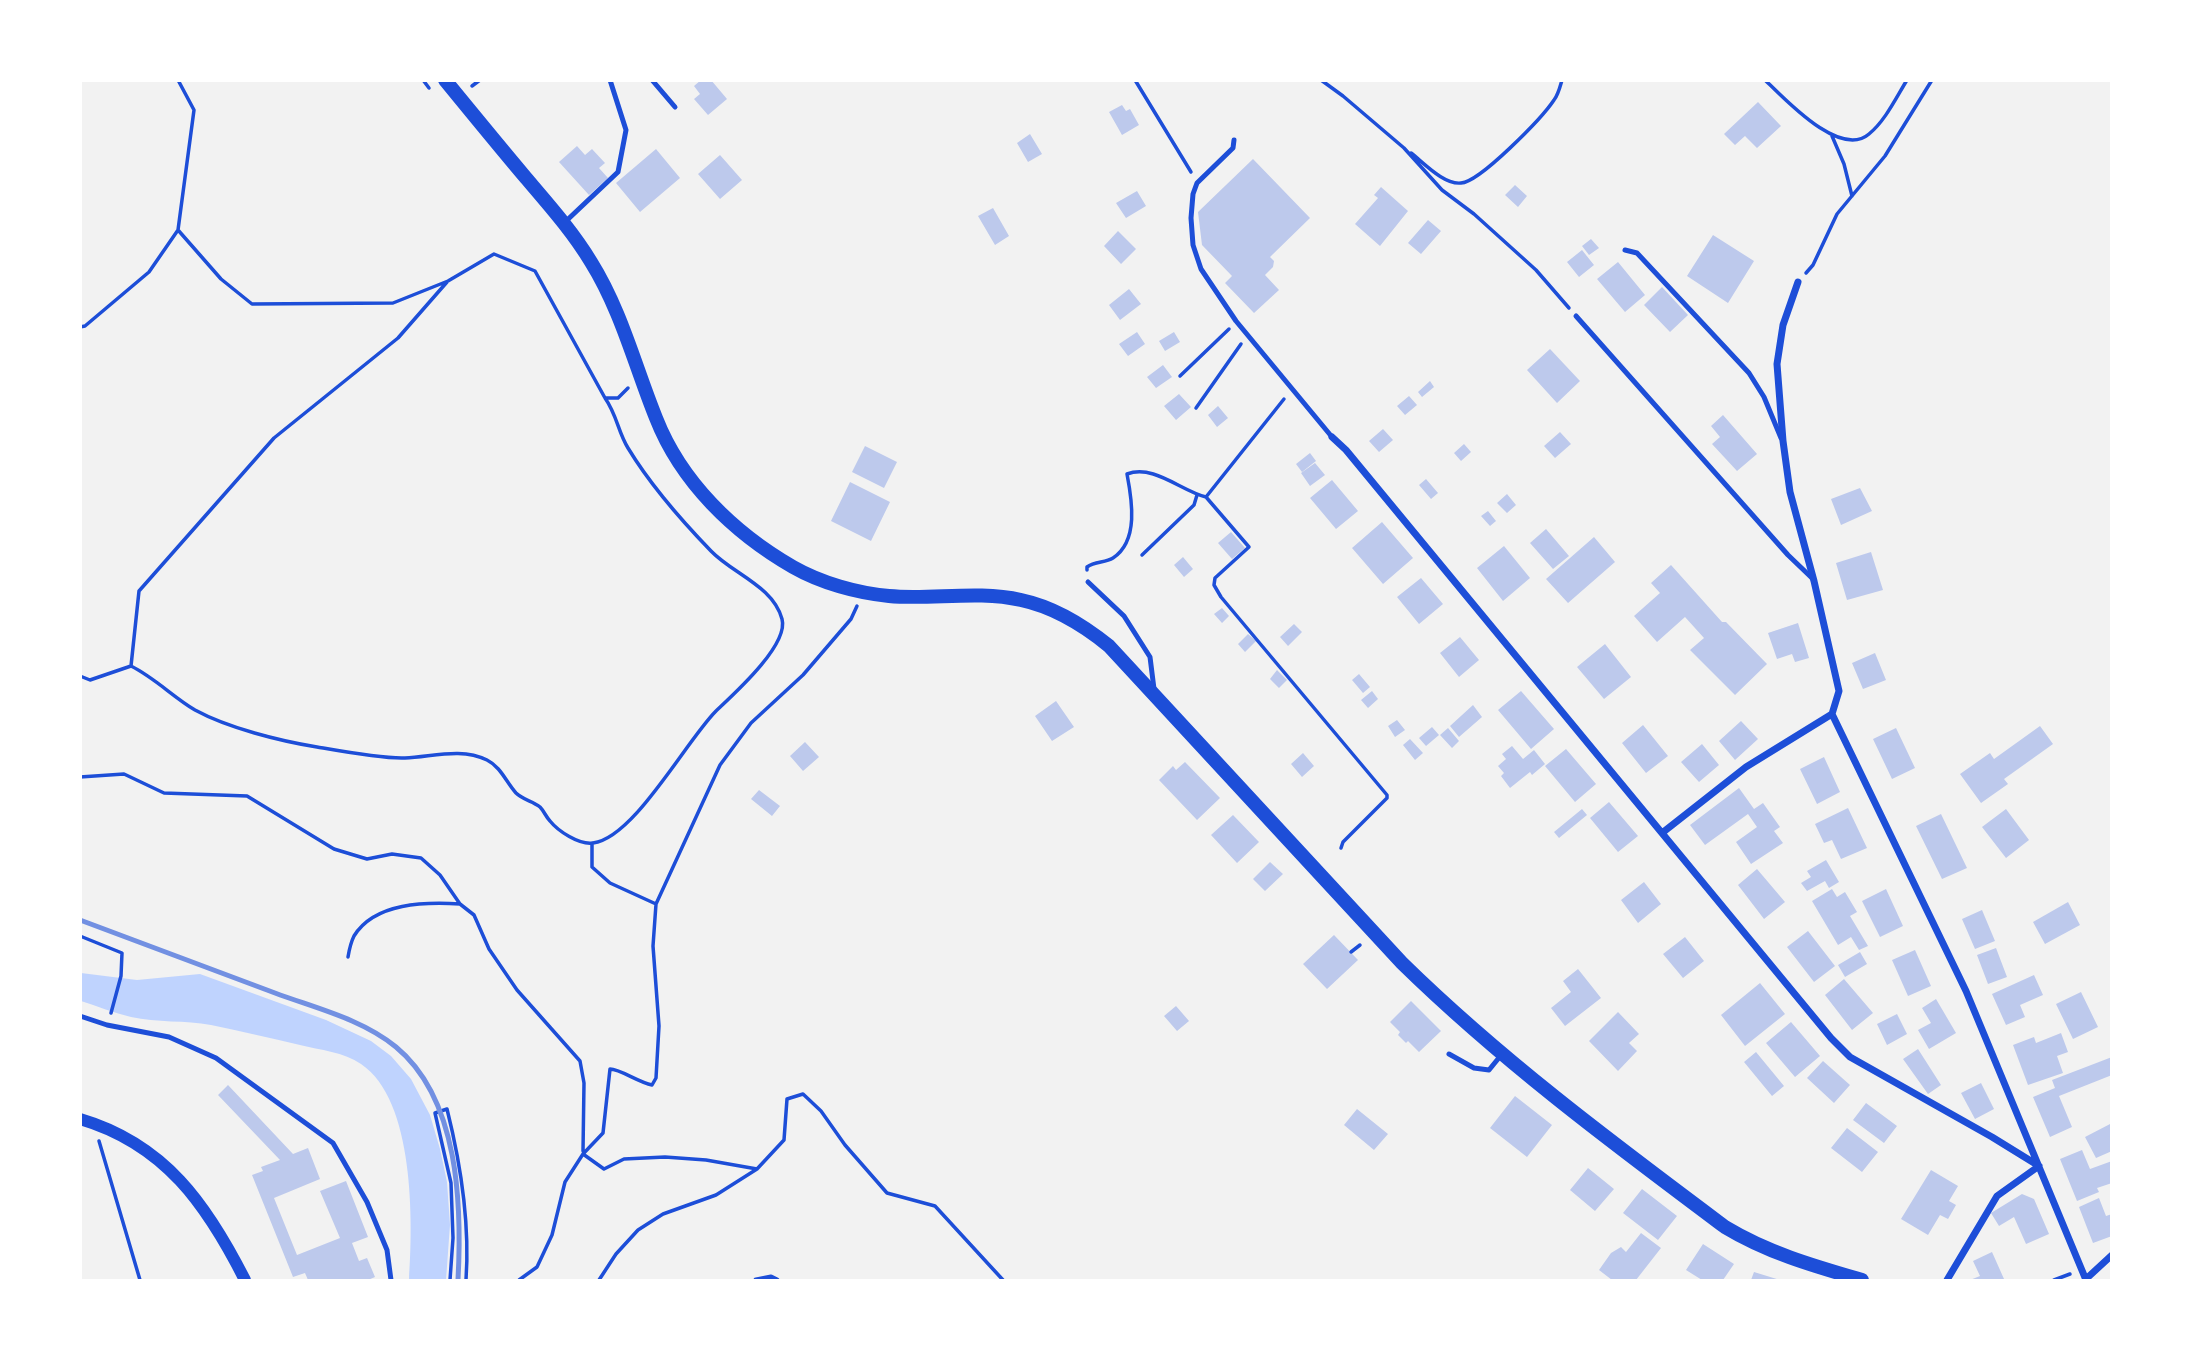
<!DOCTYPE html>
<html>
<head>
<meta charset="utf-8">
<style>
  body { margin:0 }
  #map { position:relative; width:2192px; height:1361px; overflow:hidden; background:#f2f2f2; font-family:"Work Sans",sans-serif }
  canvas { display:block }
  .frame { position:absolute; inset:0; border:82px solid #fff; pointer-events:none }
</style>
</head>
<body>
<div id="map">
<canvas width="2192" height="1361"></canvas>
<div class="frame"></div>
</div>
<script>
const context = document.querySelector('canvas').getContext('2d');
context.lineJoin = 'round';
function fill(path, color) {
  context.fillStyle = color;
  context.fill(path, 'evenodd');
}
function trace(path, color, width, dash) {
  context.strokeStyle = color;
  context.lineWidth = width;
  context.lineCap = dash ? 'butt' : 'round';
  context.setLineDash(dash || []);
  context.stroke(path);
}
fill(new Path2D(`
  M81,973L137,980L200,974L326,1020L371,1041L391,1056L411,1079L430,1115L440,1149L447,1182L450,1225L446,1280H409C413,1223 415,1100 361,1064C344,1052 320,1050 300,1045C270,1038 241,1031 211,1025C185,1020 157,1023 131,1017C114,1013 97,1006 81,1001Z`), '#bfd3fe');
fill(new Path2D(`
  M701,80H711L727,99L708,115L694,99L700,94L694,86Z
  M1758,102L1781,126L1757,148L1745,136L1735,145L1724,134Z
  M1122,105L1126,111L1130,109L1139,125L1122,135L1109,112Z
  M1030,134L1042,154L1028,162L1017,143Z
  M577,146L585,155L592,149L605,163L599,168L608,178L589,195L559,162Z
  M656,149L680,178L640,212L616,183Z
  M720,155L742,180L720,199L698,174Z
  M1253,159L1310,218L1270,257L1274,261L1273,267L1265,275L1279,290L1254,313L1225,283L1232,276L1202,245L1198,212Z
  M1515,185L1527,196L1518,207L1505,195Z
  M1381,187L1408,211L1380,246L1355,224L1378,198L1374,195Z
  M1137,191L1146,206L1126,218L1116,203Z
  M993,208L1009,236L995,245L978,216Z
  M1428,220L1441,231L1421,254L1408,243Z
  M1118,231L1136,249L1121,264L1104,246Z
  M1713,235L1754,261L1728,303L1687,276Z
  M1591,239L1599,248L1589,255L1582,246Z
  M1582,250L1594,265L1579,277L1567,262Z
  M1618,262L1645,295L1625,312L1597,279Z
  M1662,287L1688,315L1670,332L1644,305Z
  M1129,289L1141,304L1120,320L1109,305Z
  M1137,332L1145,344L1128,356L1119,344Z
  M1174,332L1180,342L1165,351L1159,341Z
  M1550,349L1580,381L1557,403L1527,370Z
  M1163,365L1172,377L1156,388L1147,377Z
  M1430,381L1434,387L1422,397L1418,392Z
  M1179,394L1191,407L1176,420L1164,406Z
  M1409,396L1417,405L1405,415L1397,406Z
  M1218,406L1228,418L1217,427L1208,415Z
  M1723,415L1757,454L1737,471L1712,444L1720,437L1711,426Z
  M1383,429L1393,440L1379,452L1369,441Z
  M1560,432L1571,444L1555,458L1544,446Z
  M1464,444L1471,452L1461,461L1454,453Z
  M865,446L897,462L884,488L852,472Z
  M1310,453L1316,461L1302,472L1296,464Z
  M1315,463L1325,475L1310,486L1301,473Z
  M1426,479L1438,493L1431,499L1419,485Z
  M1332,480L1358,511L1336,529L1310,498Z
  M850,482L890,502L871,541L831,521Z
  M1860,488L1872,511L1841,525L1831,499Z
  M1507,494L1516,505L1507,513L1497,503Z
  M1488,511L1496,521L1490,526L1481,516Z
  M1382,522L1413,558L1383,584L1352,548Z
  M1546,529L1569,556L1553,569L1530,543Z
  M1231,532L1245,548L1232,559L1218,543Z
  M1594,537L1615,562L1568,603L1546,579Z
  M1504,546L1530,578L1503,601L1477,568Z
  M1871,552L1883,590L1847,600L1836,563Z
  M1183,557L1193,569L1184,577L1174,565Z
  M1671,565L1722,622H1726L1767,664L1735,695L1690,650L1704,638L1685,617L1657,642L1634,616L1660,593L1651,583Z
  M1421,578L1443,604L1419,624L1397,597Z
  M1222,608L1229,616L1222,623L1214,614Z
  M1798,623L1809,658L1795,662L1792,654L1777,659L1768,633Z
  M1294,624L1302,632L1288,646L1280,637Z
  M1248,634L1256,641L1245,652L1238,644Z
  M1460,637L1479,660L1459,677L1440,653Z
  M1605,644L1631,677L1604,699L1577,667Z
  M1875,653L1886,680L1863,689L1852,663Z
  M1277,670L1287,680L1279,688L1270,679Z
  M1359,674L1370,687L1363,693L1352,680Z
  M1372,691L1378,699L1368,708L1361,700Z
  M1521,691L1554,729L1531,749L1498,710Z
  M1056,701L1074,727L1052,741L1035,716Z
  M1473,705L1482,717L1459,737L1450,726Z
  M1397,720L1405,730L1395,737L1388,726Z
  M1741,721L1758,739L1735,760L1719,741Z
  M1643,725L1668,756L1646,773L1622,743Z
  M2040,726L2053,744L2004,779L2008,784L1981,803L1960,774L1990,753L1994,759Z
  M1432,727L1439,735L1426,746L1419,738Z
  M1448,728L1459,741L1452,748L1440,735Z
  M1896,728L1915,768L1892,779L1873,739Z
  M1410,739L1423,753L1415,760L1403,745Z
  M805,742L819,757L803,771L790,756Z
  M1702,744L1719,765L1699,782L1681,762Z
  M1512,746L1523,759L1534,750L1545,764L1532,775L1530,772L1510,788L1501,776L1504,773L1498,766L1506,759L1502,754Z
  M1566,749L1596,784L1575,802L1545,766Z
  M1303,753L1314,766L1302,777L1291,764Z
  M1824,757L1840,792L1817,804L1800,769Z
  M1185,762L1220,798L1197,820L1159,780L1173,766L1176,770Z
  M1739,788L1754,809L1763,803L1780,827L1774,831L1783,843L1751,864L1736,842L1757,827L1748,814L1705,845L1690,825Z
  M759,790L780,806L772,816L751,799Z
  M1609,802L1638,836L1618,852L1590,818Z
  M1848,808L1867,848L1841,859L1832,840L1824,843L1815,824Z
  M1582,809L1587,815L1559,838L1554,832Z
  M2006,809L2029,840L2006,858L1982,827Z
  M1941,814L1967,868L1942,879L1916,826Z
  M1233,815L1259,842L1237,863L1211,835Z
  M1826,860L1839,882L1829,888L1825,881L1807,891L1801,883L1811,877L1807,871Z
  M1270,862L1283,874L1265,891L1253,879Z
  M1757,869L1785,902L1764,919L1738,885Z
  M1644,882L1661,904L1638,923L1621,900Z
  M1832,889L1837,897L1845,892L1857,912L1850,916L1868,946L1859,950L1851,937L1838,945L1812,901Z
  M1886,889L1903,926L1880,937L1862,901Z
  M2068,902L2080,925L2045,944L2033,922Z
  M1982,910L1995,941L1975,949L1962,919Z
  M1808,931L1835,966L1814,982L1787,947Z
  M1334,935L1358,960L1327,989L1303,964Z
  M1685,937L1704,961L1683,978L1663,954Z
  M1996,948L2007,977L1988,984L1977,955Z
  M1915,950L1931,986L1908,996L1892,960Z
  M1860,952L1867,964L1845,977L1838,965Z
  M1578,969L1601,998L1565,1026L1551,1008L1571,992L1563,981Z
  M2034,975L2043,995L2020,1005L2025,1017L2006,1025L1992,994Z
  M1844,979L1873,1013L1852,1030L1825,995Z
  M1760,983L1785,1014L1745,1046L1721,1015Z
  M2081,992L2098,1027L2073,1039L2056,1004Z
  M1936,999L1956,1033L1929,1049L1918,1030L1931,1023L1922,1008Z
  M1411,1001L1441,1031L1419,1052L1408,1041L1406,1043L1398,1035L1400,1032L1390,1022Z
  M1176,1006L1189,1021L1177,1031L1164,1016Z
  M1618,1012L1639,1034L1629,1043L1637,1051L1618,1071L1589,1041Z
  M1897,1014L1907,1034L1887,1045L1877,1024Z
  M1791,1022L1820,1056L1795,1077L1766,1043Z
  M2061,1033L2068,1052L2057,1056L2063,1073L2028,1085L2013,1045L2034,1037L2036,1043Z
  M1918,1049L1941,1085L1928,1094L1903,1059Z
  M1756,1052L1784,1086L1772,1096L1744,1062Z
  M2112,1057V1075L2059,1096L2072,1127L2050,1137L2033,1097L2055,1088L2052,1080Z
  M1823,1061L1850,1085L1834,1103L1807,1078Z
  M1981,1083L1994,1109L1975,1119L1961,1093Z
  M228,1085L293,1154L308,1148L320,1179L274,1198L297,1255L340,1238L320,1191L346,1181L368,1237L352,1243L359,1261L367,1258L375,1277L368,1280H308L305,1273L293,1277L252,1175L263,1171L261,1167L280,1160L218,1095Z
  M1515,1096L1552,1125L1527,1157L1490,1128Z
  M1866,1103L1897,1126L1884,1143L1853,1120Z
  M1357,1109L1388,1134L1374,1150L1344,1125Z
  M2112,1123V1151L2096,1158L2085,1137Z
  M1847,1128L1878,1152L1862,1172L1831,1148Z
  M2082,1150L2090,1169L2112,1161V1183L2097,1188L2099,1192L2077,1201L2060,1159Z
  M1588,1168L1614,1189L1595,1211L1570,1190Z
  M1931,1170L1958,1186L1949,1201L1956,1205L1948,1219L1940,1215L1928,1235L1901,1219Z
  M1642,1189L1677,1216L1658,1240L1623,1213Z
  M2022,1194L2034,1199L2049,1234L2026,1244L2014,1217L1999,1226L1991,1213Z
  M2099,1198L2106,1216L2112,1214V1236L2093,1243L2079,1207Z
  M1641,1233L1661,1248L1636,1280H1612L1599,1270L1611,1253L1621,1247L1626,1252Z
  M1703,1244L1734,1264L1723,1280H1702L1686,1270Z
  M1992,1252L2004,1279L1970,1280L1980,1276L1973,1261Z
  M1754,1272L1780,1280H1751Z`), '#bdc9ec');
trace(new Path2D(`
  M423,80L429,88
  M1135,80L1191,172
  M1321,80L1343,96L1404,148L1442,190L1474,214L1536,270L1569,308
  M1765,80C1785,99 1840,159 1869,134C1885,121 1896,98 1907,80
  M472,86L480,80
  M1832,136L1844,164L1852,196
  M1411,153C1424,163 1444,185 1461,183C1480,182 1542,118 1554,100C1558,95 1560,87 1562,80
  M178,230L221,279L252,304L393,303L448,281L494,254L535,271L605,398H618L628,388
  M1806,273L1813,265L1837,214L1885,156L1932,80
  M80,327L85,326L149,272L178,230L194,110L178,80
  M1180,376L1229,329
  M1196,408L1241,344
  M1206,497L1249,547L1215,578L1214,585L1221,597L1387,795V798L1343,842L1341,848
  M1142,555L1194,505L1197,495
  M1087,570V567C1095,561 1105,563 1113,558C1139,541 1132,500 1127,474C1154,464 1181,491 1206,497L1284,399
  M131,666C155,678 173,697 195,710C228,728 280,741 317,747C340,751 383,759 405,758C432,757 461,747 487,760C501,767 506,782 516,793C523,800 533,801 540,807C544,811 546,817 550,821C558,831 579,845 593,843C634,838 686,741 716,711C734,694 789,645 782,619C773,586 733,574 711,551C681,520 651,486 628,448C618,432 617,415 605,398
  M80,676L90,680L131,666L139,591L274,438L398,338L447,282
  M80,777L124,774L164,793L247,796L334,849L367,859L392,854L421,858L440,875L460,904L474,915L489,949L517,990L580,1061L584,1083L583,1151
  M592,843V867L610,883L656,904
  M80,936L122,953L121,976L111,1013
  M1351,952L1360,945
  M348,957C349,951 351,942 354,936C375,902 426,902 460,904
  M99,1141L140,1280
  M583,1154L604,1169L624,1159L665,1157L706,1160L757,1169
  M450,1280L453,1238L451,1183L435,1113L447,1109C461,1165 470,1223 466,1280
  M519,1280L537,1267L552,1235L565,1182L583,1154L603,1133L610,1069C620,1069 638,1082 652,1085L656,1078L659,1026L653,946L656,904L720,765L751,723L803,675L851,619L857,606
  M599,1280L616,1254L638,1230L663,1214L716,1195L757,1169L784,1140L787,1099L803,1094L821,1111L845,1145L887,1193L935,1206L1003,1280
  M2054,1280L2070,1274`), '#1d4ed8', 3.5);
trace(new Path2D(`
  M652,80L675,107
  M1234,140L1233,148L1197,183L1193,194L1191,218L1193,245L1201,269L1236,321L1332,437
  M564,223L618,172L626,130L610,80
  M1625,250L1637,253L1749,373L1764,397L1781,438
  M1576,316L1788,555L1813,579
  M1088,582L1124,616L1150,657L1154,689
  M80,1016L107,1025L169,1037L216,1058L333,1143L367,1202L387,1250L391,1280
  M1449,1054L1474,1068L1489,1070L1502,1054
  M756,1280L771,1277L777,1280`), '#1d4ed8', 5);
trace(new Path2D(`
  M1332,437L1346,450L1831,1038L1850,1057L1992,1137L2039,1166
  M1832,714L1966,991L2086,1280
  M1662,833L1746,767L1832,714L1839,691L1814,581L1790,492L1783,441L1777,364L1783,325L1798,282
  M2086,1279L2112,1255
  M1947,1280L1997,1196L2039,1166`), '#1d4ed8', 7);
trace(new Path2D(`
  M80,1119C165,1144 207,1205 245,1280`), '#1d4ed8', 12);
trace(new Path2D(`
  M445,80C472,113 499,146 526,178C549,205 573,232 591,262C621,310 635,366 656,418C681,482 734,533 793,567C821,583 857,593 889,596C932,600 977,590 1021,600C1054,607 1082,624 1109,646L1402,963C1501,1060 1614,1144 1725,1227C1768,1253 1814,1266 1862,1280`), '#1d4ed8', 14);
trace(new Path2D(`
  M80,920C145,944 210,969 275,993C315,1008 362,1019 396,1047C459,1099 462,1205 458,1280`), '#7290e2', 5);
</script>
</body>
</html>
